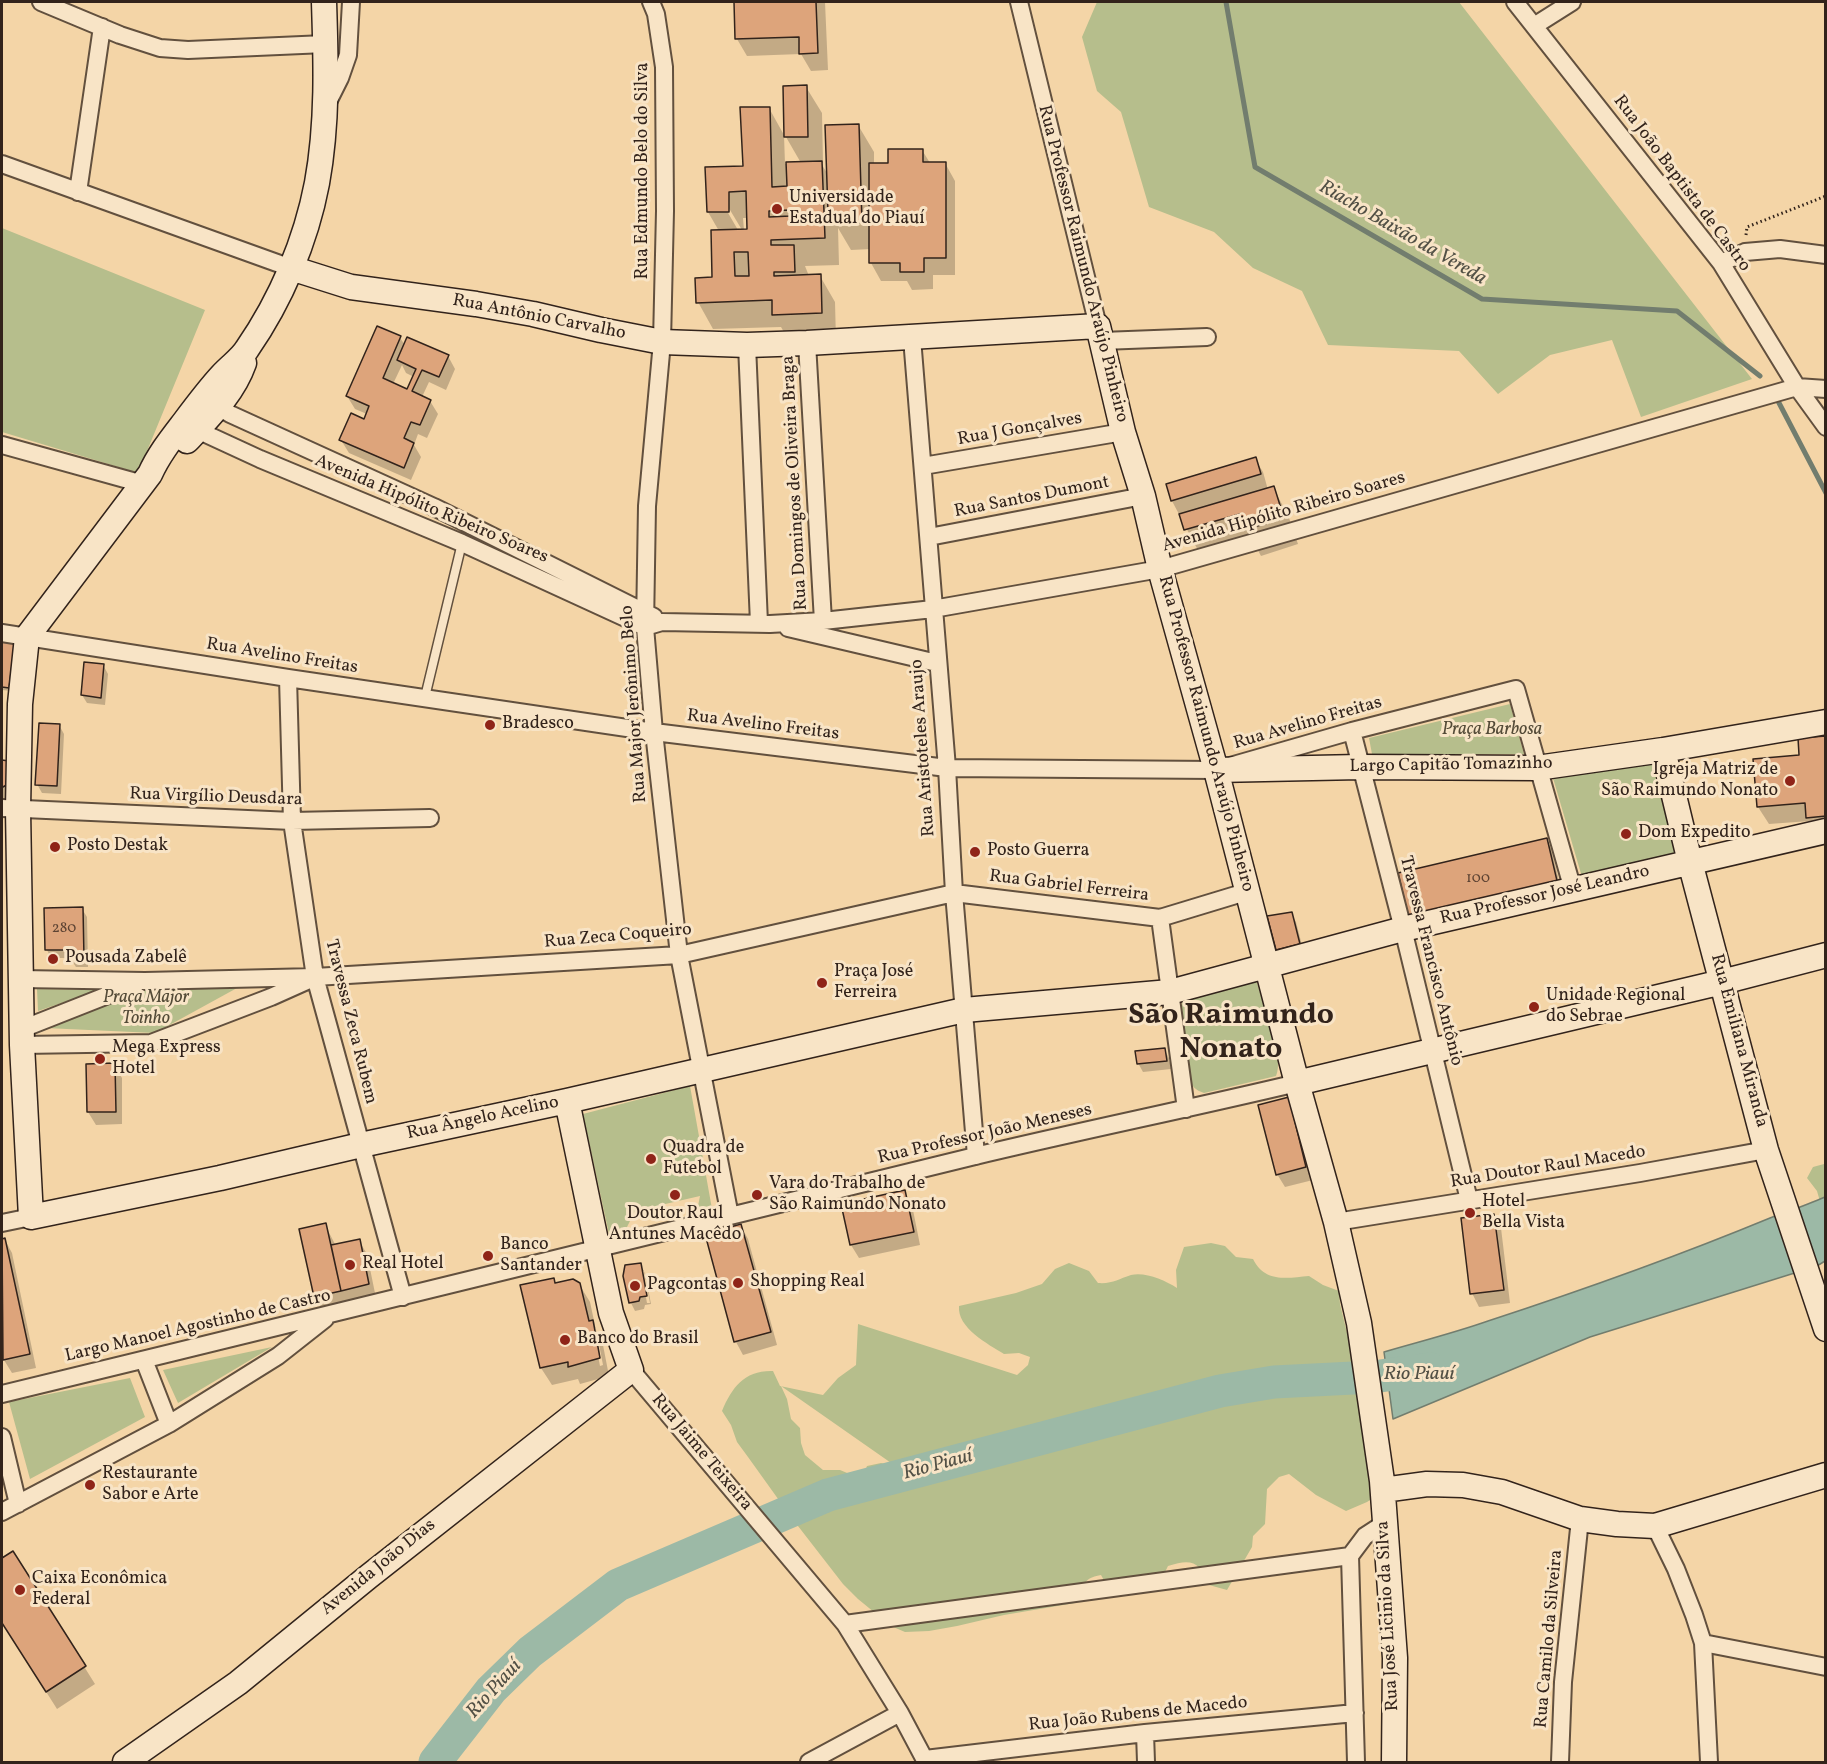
<!DOCTYPE html>
<html>
<head>
<meta charset="utf-8">
<style>
  body { margin:0 }
  #map { position:relative; width:1827px; height:1764px; overflow:hidden; background:#f4d5a7; font-family:Vollkorn,serif }
  canvas { display:block }
  .frame { position:absolute; inset:0; border:3px solid #32231b; pointer-events:none }
</style>
</head>
<body>
<div id="map">
<canvas width="1827" height="1764"></canvas>
<div class="frame"></div>
</div>
<script>
const context = document.querySelector('canvas').getContext('2d');
context.lineJoin = 'round';
function fill(path, color) {
  context.fillStyle = color;
  context.fill(path, 'evenodd');
}
function trace(path, color, width, dash) {
  context.strokeStyle = color;
  context.lineWidth = width;
  context.lineCap = dash ? 'butt' : 'round';
  context.setLineDash(dash || []);
  context.stroke(path);
}
function label(font, color, halo, rows, align = 'center') {
  context.font = font + ' Vollkorn,serif';
  context.lineWidth = 6;
  context.setLineDash([]);
  context.textBaseline = 'middle';
  context.strokeStyle = halo;
  context.fillStyle = color;
  for (const [text, x, y, turn = 0] of rows) {
    context.save();
    context.translate(x, y);
    context.rotate((+turn || 0) * Math.PI / 180);
    context.textAlign = isNaN(turn) ? turn : align;
    if (halo) context.strokeText(text, 0, 0);
    context.fillText(text, 0, 0);
    context.restore();
  }
}
fill(new Path2D(`
  M1097,2H1459L1752,379L1641,417L1612,340L1550,355L1498,394L1459,351L1328,345L1302,291L1253,268L1214,232L1149,207L1121,112L1097,91L1082,37Z
  M2,228L205,310L138,473L2,432Z
  M1510,704L1524,754H1372L1369,738Z
  M1655,762L1676,855L1582,877L1553,778Z
  M1254,980L1257,983C1263,1004 1285,1058 1276,1076L1204,1093C1195,1090 1193,1087 1189,1079L1182,1010V1003L1185,998Z
  M140,987L237,988L155,1033L45,1028Z
  M37,989L100,990L38,1011Z
  M690,1086L712,1209L697,1211L700,1196L635,1211L627,1227L609,1234L583,1114Z
  M1824,1164L1825,1165V1219L1817,1191L1807,1178L1813,1167Z
  M1211,1243L1225,1246L1236,1257L1253,1259C1265,1283 1287,1278 1309,1276L1323,1285L1339,1291L1340,1304L1349,1341L1367,1347L1380,1493L1367,1502L1346,1511L1316,1495L1289,1474L1279,1477L1267,1489L1265,1524L1253,1536L1252,1547L1227,1590L1209,1585C1200,1562 1192,1558 1168,1566L1163,1576L1135,1584L1129,1595H1112L1101,1575C1081,1578 1084,1588 1075,1603L1004,1615L957,1626L929,1631L905,1632L891,1626L858,1599L843,1584L791,1517L748,1457L737,1442L731,1425L722,1411C732,1387 745,1370 773,1371L780,1386L823,1395L838,1378L856,1365L858,1324L1017,1375L1028,1365L1030,1357L1019,1353L1004,1354C988,1344 957,1328 959,1306L1016,1293L1042,1284L1055,1269L1069,1263L1089,1271L1098,1283C1113,1284 1118,1279 1131,1275C1146,1272 1164,1280 1177,1288L1176,1270L1184,1247ZM781,1386L894,1465V1466L881,1463L867,1466L859,1486L852,1475L840,1470H823L805,1455L801,1443L800,1428L791,1419L787,1399Z
  M272,1347L178,1403L163,1370Z
  M130,1378L145,1417L30,1479L9,1402Z`), '#b6be8c');
const water = new Path2D(`
  M1825,1197V1261L1817,1266L1590,1337L1393,1419L1384,1352C1418,1342 1454,1333 1488,1321C1583,1290 1678,1256 1770,1218C1789,1211 1807,1205 1825,1197Z`);
fill(water, '#9cb9a6');
trace(water, '#727d6e', 1.5);
fill(new Path2D(`
  M735,2H825L828,70L811,71L801,54L747,56L737,39Z
  M806,87L822,113L823,163H821L828,175L858,125L874,152V164H889L922,150L930,163H945L955,181V275H933V289L912,290L907,281H881L871,263V249L851,250L838,228L839,265L805,266L809,276H820L835,302L836,340L789,341L781,327L713,329L698,302L714,278L719,231L708,212L707,169L744,167L769,108L784,135L785,164L801,163L786,137ZM727,205L742,230H738L724,206ZM743,218H748L749,230H744Z
  M400,338L405,345L448,356L455,369L446,390L429,382L422,397L430,401L438,414L427,438L418,434L414,445L421,457L411,480L349,453L341,440L364,421L367,414L355,409L347,396ZM402,365L406,373L414,377L408,391L393,384Z
  M1255,459L1263,472L1268,490L1273,488L1288,515L1298,544L1261,556L1253,541L1201,556L1172,501Z
  M2,641L14,642L11,691L2,690Z
  M103,665L108,674L105,705L87,703L82,695Z
  M59,725L64,734L61,794L42,793L37,784Z
  M1826,737V834L1818,835L1810,821L1769,824L1758,807L1801,757Z
  M2,762L8,763L11,800L2,799Z
  M1547,839L1551,848L1562,893L1411,920Z
  M82,909L87,917L88,967H76L70,958H51L47,950Z
  M1291,913L1296,922L1304,953L1282,958L1277,950L1268,917Z
  M1164,1049L1169,1058L1171,1069L1143,1072L1138,1063Z
  M114,1065L122,1078V1124L96,1125L88,1112Z
  M1288,1099L1296,1112L1313,1180L1285,1187L1277,1174Z
  M904,1192L912,1205L920,1245L859,1258L851,1245Z
  M1494,1215L1501,1228L1510,1303L1479,1307L1472,1293Z
  M325,1225L336,1246L359,1241L367,1254L376,1298L325,1314L315,1297Z
  M741,1226L748,1239L777,1345L743,1355L736,1342L706,1235Z
  M2,1240H5L12,1253L36,1368L12,1373L4,1360L2,1347Z
  M640,1264L645,1273L651,1304L645,1305L644,1309L635,1311L631,1303L625,1276ZM641,1271H644L650,1303H647Z
  M579,1284L590,1302L596,1330L602,1340L609,1376L580,1384L578,1379L552,1385L541,1368ZM592,1325L596,1329L603,1365L600,1366Z
  M13,1553L95,1684L57,1709L2,1622V1560Z`), '#0003');
trace(new Path2D(`
  M1226,2L1255,167L1482,299L1677,311L1760,376
  M1778,401L1826,493`), '#727d6e', 5);
trace(new Path2D(`
  M435,1762L491,1690L530,1652L618,1585L828,1495L1220,1391L1274,1382L1373,1377L1430,1369`), '#9cb9a6', 33);
const building = new Path2D(`
  M734,2H816L818,53L799,54V37L735,39Z
  M807,85L808,137H784L783,86Z
  M740,107H770L772,187L787,186L786,162L822,161L825,238L771,240V245H794L795,272H774V276L821,274L822,313L772,315V300L696,303L695,278L712,277L711,230L747,229L746,191L729,192V212H707L705,167L743,166ZM790,210V216L769,217V211ZM734,252H748L749,276H735Z
  M859,124L862,223L835,224L834,213H828L825,125Z
  M888,149H923V162H946V258H924V272H900V263H869V163H888Z
  M377,326L401,336L383,378L407,389L416,369L397,360L407,337L449,355L439,377L422,370L412,391L431,400L420,425L411,422L404,438L414,443L404,468L339,440L351,413L364,419L369,406L346,396Z
  M1256,457L1261,474L1171,501L1166,484Z
  M1274,486L1284,518L1244,530L1240,514L1184,530L1179,514Z
  M2,639L15,641L9,688L2,687Z
  M84,662L104,664L101,698L81,695Z
  M39,723L60,724L57,786L35,785Z
  M1826,736V816L1806,818L1805,803L1757,807L1753,759L1799,755L1798,738Z
  M2,760L9,761L8,784L3,787H2Z
  M1547,838L1558,885L1409,920L1398,873Z
  M83,907L84,959H69V950H45L44,908Z
  M1292,912L1300,944L1276,950L1267,916Z
  M1165,1048L1167,1061L1137,1064L1135,1051Z
  M115,1063L116,1112H87L86,1064Z
  M1289,1097L1306,1167L1276,1175L1258,1105Z
  M905,1190L914,1232L850,1245L841,1204Z
  M1494,1214L1504,1290L1470,1294L1461,1218Z
  M326,1223L341,1291L314,1297L299,1229Z
  M741,1224L771,1332L734,1342L705,1234Z
  M5,1238L30,1354L3,1360L2,1239Z
  M360,1239L369,1284L341,1291L331,1245Z
  M641,1263L647,1296L640,1297L639,1301L629,1303L623,1276L625,1265Z
  M554,1278L555,1283L573,1279L580,1283L589,1321L593,1320L600,1358L568,1367V1362L540,1368L520,1285Z
  M13,1551L86,1666L46,1692L2,1623V1558Z`);
fill(building, '#dda47b');
trace(building, '#32231b', 1.5);
const lane = new Path2D(`
  M425,697L462,543`);
const street = new Path2D(`
  M41,2L120,35L160,48L188,50L325,44
  M651,2L656,14L664,67L665,211L662,342L647,506L645,627L654,732L679,955L730,1216
  M1019,2L1098,326
  M1515,2L1721,263L1797,387L1826,427
  M1534,26L1572,2
  M328,102L340,78L348,55L351,2
  M2,164L291,268
  M78,192L102,27
  M1721,263L1745,252L1780,249L1826,255
  M912,338L947,768L954,893L976,1156
  M1102,341L1207,337
  M807,343L823,621
  M747,345L759,623
  M210,402L230,414L434,507L654,617
  M191,424L208,435L260,459L462,543L645,627L662,622L770,624L823,621L933,609L1160,569L1797,387L1826,389
  M2,445L143,484
  M923,466L1123,432
  M929,537L1143,496
  M788,628L937,663
  M2,633L288,678L654,732L947,768L1216,770L1352,731L1516,689L1573,890
  M288,678L292,821L315,977L403,1297
  M1352,731L1403,929L1469,1200
  M2,808L292,821L430,818
  M1160,918L1186,1109
  M21,979L145,981L315,977L679,955L954,893L1160,918L1249,891
  M22,1029L136,984
  M22,1045L151,1043L271,997L309,980
  M1336,1222L1640,1173L1766,1150
  M2,1223L31,1217
  M144,1360L169,1424
  M631,1370L845,1624L900,1713L926,1762
  M2,1394C325,1316 647,1235 971,1157C1079,1131 1188,1109 1297,1083
  M2,1437L18,1504
  M2,1512L169,1424L278,1356L325,1319
  M1655,1526L1676,1569L1694,1615L1703,1643L1709,1762
  M845,1624L1350,1556
  M1703,1643L1826,1667
  M1145,1733L1146,1762
  M925,1759L1145,1733L1355,1713
  M809,1762L900,1713
  M1356,1762L1350,1556L1365,1536L1385,1523
  M1560,1762L1563,1682L1580,1519`);
const secondary = new Path2D(`
  M324,2C326,61 328,123 317,183C306,241 281,300 247,349C241,359 230,366 222,375C209,389 197,405 185,421C172,438 159,454 150,474L27,637L20,704L18,809L22,1045L31,1217L220,1178L361,1145L567,1101L964,1010L1170,992L1403,929L1826,831
  M291,268L351,287L476,304L533,314L601,330L662,342L747,345L807,343L1098,326L1123,432L1143,496L1160,569L1216,770L1297,1083L1336,1222L1359,1323L1382,1481L1395,1658L1394,1762
  M187,441C209,417 233,394 244,363
  M1663,750L1690,862L1766,1150L1826,1329
  M1216,770L1360,767L1537,768L1663,750L1826,722
  M1297,1083L1722,982L1826,955
  M1383,1490L1427,1484L1463,1485L1502,1492L1580,1519L1617,1524L1655,1526L1826,1475
  M125,1762L238,1683L368,1577L631,1370L611,1313L567,1101`);
trace(lane, '#62503e', 11);
trace(street, '#62503e', 20);
trace(secondary, '#32231b', 27);
trace(new Path2D(`
  M1746,235L1747,227L1826,196`), '#32231b', 3, [1.5, 3]);
trace(lane, '#f8e4c6', 8);
trace(street, '#f8e4c6', 16);
trace(secondary, '#f8e4c6', 24);
for (const [x, y, r, color] of [
  [777,209,6,"#8f2418"],
  [490,725,6,"#8f2418"],
  [1790,781,6,"#8f2418"],
  [1626,834,6,"#8f2418"],
  [55,847,6,"#8f2418"],
  [975,852,6,"#8f2418"],
  [53,959,6,"#8f2418"],
  [822,983,6,"#8f2418"],
  [1534,1007,6,"#8f2418"],
  [100,1059,6,"#8f2418"],
  [651,1159,6,"#8f2418"],
  [675,1195,6,"#8f2418"],
  [757,1195,6,"#8f2418"],
  [1470,1213,6,"#8f2418"],
  [488,1256,6,"#8f2418"],
  [350,1265,6,"#8f2418"],
  [738,1283,6,"#8f2418"],
  [635,1286,6,"#8f2418"],
  [565,1340,6,"#8f2418"],
  [90,1485,6,"#8f2418"],
  [20,1590,6,"#8f2418"]
]) {
  const dot = new Path2D();
  dot.arc(x, y, r, 0, 2 * Math.PI);
  context.fillStyle = color;
  context.fill(dot);
  trace(dot, '#f8e4c6', 2);
}
label('15px', '#5d4333', null, [
  ["100",1478,879],
  ["280",64,929]
]);
label('18px', '#32231b', '#f8e4c6', [
  ["Rua Edmundo Belo do Silva",644,171,-90],
  ["Rua João Baptista de Castro",1681,184,53],
  ["Rua Professor Raimundo Araújo Pinheiro",1082,264,76],
  ["Rua Antônio Carvalho",539,318,11],
  ["Rua J Gonçalves",1020,430,-10],
  ["Rua Domingos de Oliveira Braga",796,483,-93],
  ["Rua Santos Dumont",1032,498,-11],
  ["Avenida Hipólito Ribeiro Soares",431,510,23],
  ["Avenida Hipólito Ribeiro Soares",1284,513,-16],
  ["Rua Avelino Freitas",282,657,9],
  ["Rua Major Jerônimo Belo",635,704,-94],
  ["Rua Avelino Freitas",1308,724,-16],
  ["Rua Avelino Freitas",763,726,7],
  ["Rua Professor Raimundo Araújo Pinheiro",1205,734,75],
  ["Rua Aristoteles Araujo",924,748,-94],
  ["Largo Capitão Tomazinho",1451,766,-1],
  ["Rua Virgílio Deusdara",216,798,2],
  ["Rua Gabriel Ferreira",1069,887,7],
  ["Rua Professor José Leandro",1545,896,-13],
  ["Rua Zeca Coqueiro",618,937,-5],
  ["Travessa Francisco Antônio",1430,961,76],
  ["Travessa Zeca Rubem",350,1022,76],
  ["Rua Emiliana Miranda",1738,1041,75],
  ["Rua Ângelo Acelino",483,1119,-12],
  ["Rua Professor João Meneses",985,1135,-13],
  ["Rua Doutor Raul Macedo",1548,1168,-9],
  ["Largo Manoel Agostinho de Castro",198,1327,-13],
  ["Rua Jaime Teixeira",701,1453,50],
  ["Avenida João Dias",379,1568,-39],
  ["Rua José Licinio da Silva",1389,1616,-93],
  ["Rua Camilo da Silveira",1550,1639,-85],
  ["Rua João Rubens de Macedo",1138,1715,-6]
]);
label('18px', '#32231b', '#f8e4c6', [
  ["Universidade",789,199],
  ["Estadual do Piauí",789,220],
  ["Bradesco",502,725],
  ["Igreja Matriz de",1778,771,"right"],
  ["São Raimundo Nonato",1778,792,"right"],
  ["Dom Expedito",1638,834],
  ["Posto Destak",67,847],
  ["Posto Guerra",987,852],
  ["Pousada Zabelê",65,959],
  ["Praça José",834,973],
  ["Ferreira",834,994],
  ["Unidade Regional",1546,997],
  ["do Sebrae",1546,1018],
  ["Mega Express",112,1049],
  ["Hotel",112,1070],
  ["Quadra de",663,1149],
  ["Futebol",663,1170],
  ["Vara do Trabalho de",769,1185],
  ["São Raimundo Nonato",769,1206],
  ["Hotel",1482,1203],
  ["Bella Vista",1482,1224],
  ["Doutor Raul",675,1215,"center"],
  ["Antunes Macêdo",675,1236,"center"],
  ["Banco",500,1246],
  ["Santander",500,1267],
  ["Real Hotel",362,1265],
  ["Shopping Real",750,1283],
  ["Pagcontas",647,1286],
  ["Banco do Brasil",577,1340],
  ["Restaurante",102,1475],
  ["Sabor e Arte",102,1496],
  ["Caixa Econômica",32,1580],
  ["Federal",32,1601]
], 'left');
label('italic 18px', '#534a37', '#f8e4c6', [
  ["Praça Barbosa",1492,731],
  ["Praça Major",146,999],
  ["Toinho",146,1020]
]);
label('italic 20px', '#525045', '#f8e4c6', [
  ["Riacho Baixão da Vereda",1402,234,30],
  ["Rio Piauí",1419,1375],
  ["Rio Piauí",938,1466,-15],
  ["Rio Piauí",495,1690,-48]
]);
label('bold 30px', '#32231b', '#f8e4c6', [
  ["São Raimundo",1231,1017],
  ["Nonato",1231,1051]
]);
</script>
</body>
</html>
